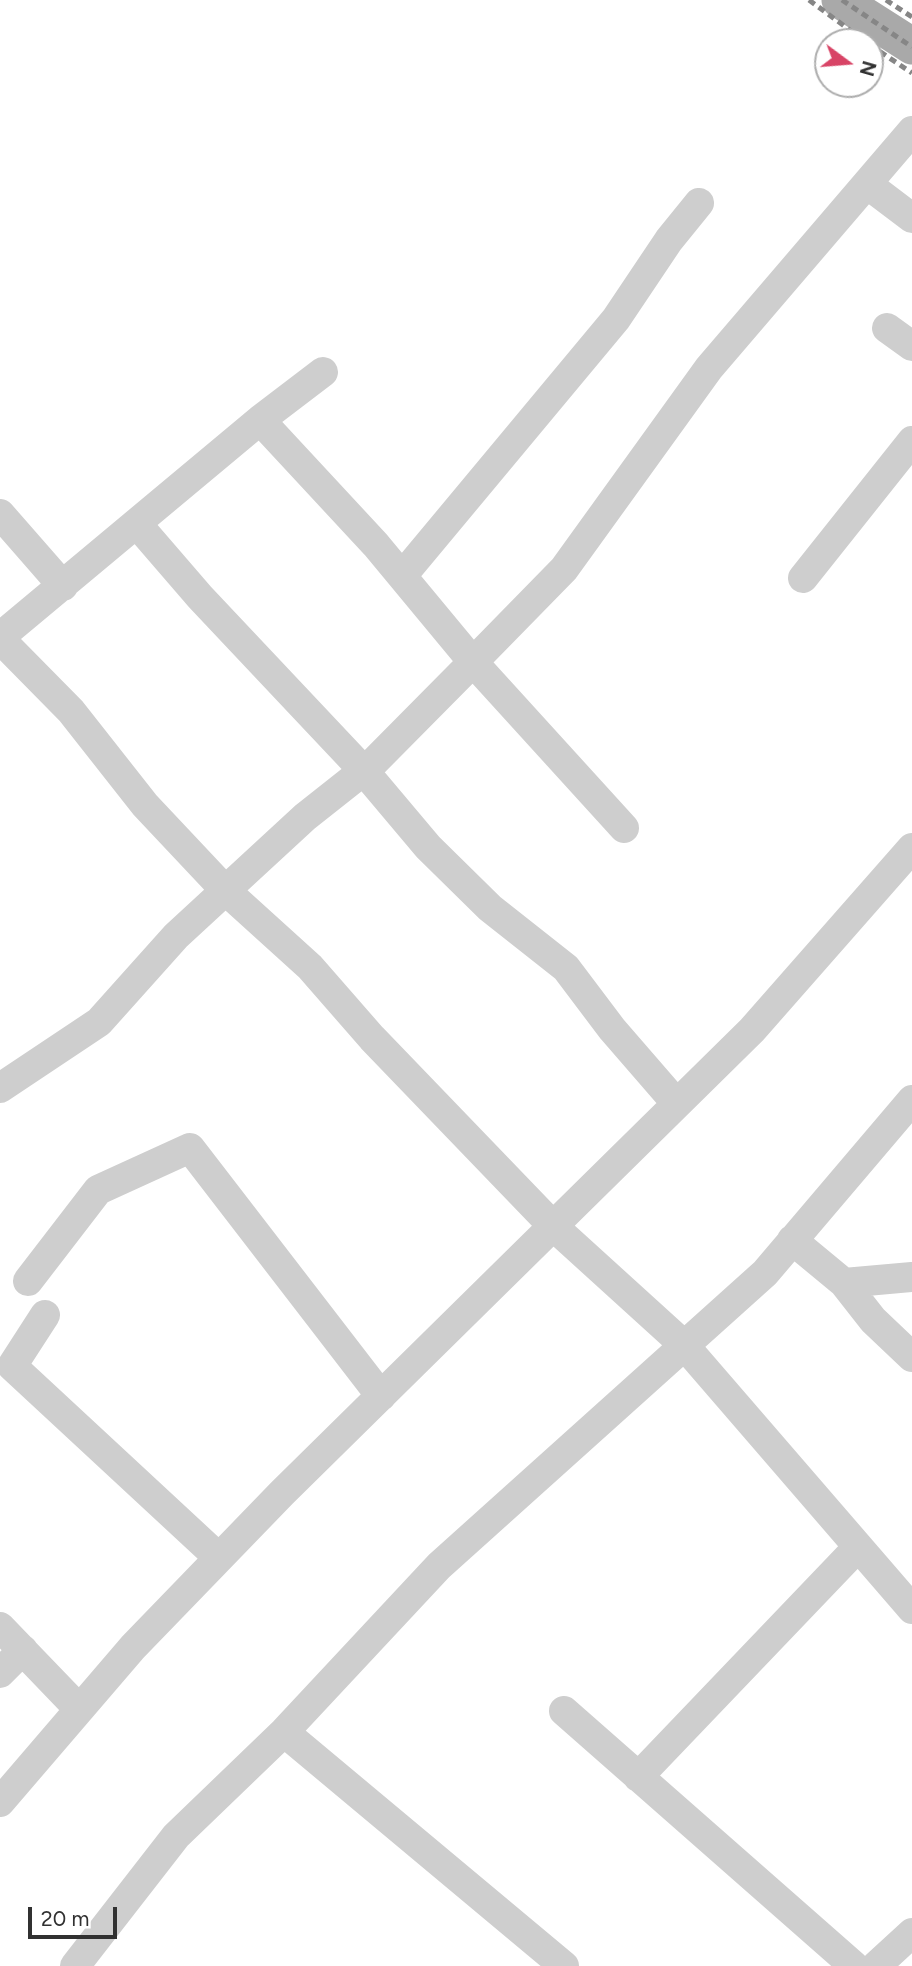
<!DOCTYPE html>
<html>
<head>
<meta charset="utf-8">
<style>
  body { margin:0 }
  #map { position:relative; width:912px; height:1966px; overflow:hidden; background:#fff; font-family:Figtree,sans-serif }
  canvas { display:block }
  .north { position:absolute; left:814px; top:28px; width:70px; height:70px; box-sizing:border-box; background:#fff; border:2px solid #adadad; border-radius:50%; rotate:106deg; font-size:19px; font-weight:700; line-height:28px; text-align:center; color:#313131 }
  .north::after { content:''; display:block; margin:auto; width:24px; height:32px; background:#d84466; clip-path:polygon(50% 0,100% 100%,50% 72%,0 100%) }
  .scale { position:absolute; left:28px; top:1907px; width:89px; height:32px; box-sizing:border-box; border:4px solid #313131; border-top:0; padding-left:9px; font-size:21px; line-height:24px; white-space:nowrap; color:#313131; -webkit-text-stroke:5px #fff; paint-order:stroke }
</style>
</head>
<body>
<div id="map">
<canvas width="912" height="1966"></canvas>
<div class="north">N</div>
<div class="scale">20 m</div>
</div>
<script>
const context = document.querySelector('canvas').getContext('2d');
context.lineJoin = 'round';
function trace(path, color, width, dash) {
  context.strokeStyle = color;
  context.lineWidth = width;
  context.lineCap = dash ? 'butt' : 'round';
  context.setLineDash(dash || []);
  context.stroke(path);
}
trace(new Path2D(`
  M867,184L912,218
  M887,328L912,346
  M260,420L323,372
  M0,514L63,586
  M137,524L200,597L364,771L428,847L490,908L566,968L612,1029L677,1104
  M402,576L616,319L669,240L699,203
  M803,578L912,441
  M0,637L260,420L376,545L473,662L564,569L709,368L912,131
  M0,639L71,711L145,805L225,890L310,967L372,1038L553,1226L684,1345L912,1609
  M0,1088L99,1022L176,936L305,817L372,764L473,662L624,828
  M792,1240L844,1283L873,1320L912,1357
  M28,1281L98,1190L190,1148L381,1396
  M844,1283L912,1277
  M45,1315L12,1366L219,1558
  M0,1627L79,1709
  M0,1673L23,1650
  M564,1711L854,1966
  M284,1732L564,1966
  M638,1777L858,1547
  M0,1802L133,1647L282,1493L752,1030L912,848
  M75,1966L176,1836L284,1732L439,1566L765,1273L912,1100
  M876,1966L912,1933`), '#cecece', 30);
trace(new Path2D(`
  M840,0L912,46`), '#a9a9a9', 37);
trace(new Path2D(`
  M809,0L866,42
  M842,0L912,47
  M886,0L912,17
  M870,45L912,73`), '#868686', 5, [7, 5]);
</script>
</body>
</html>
